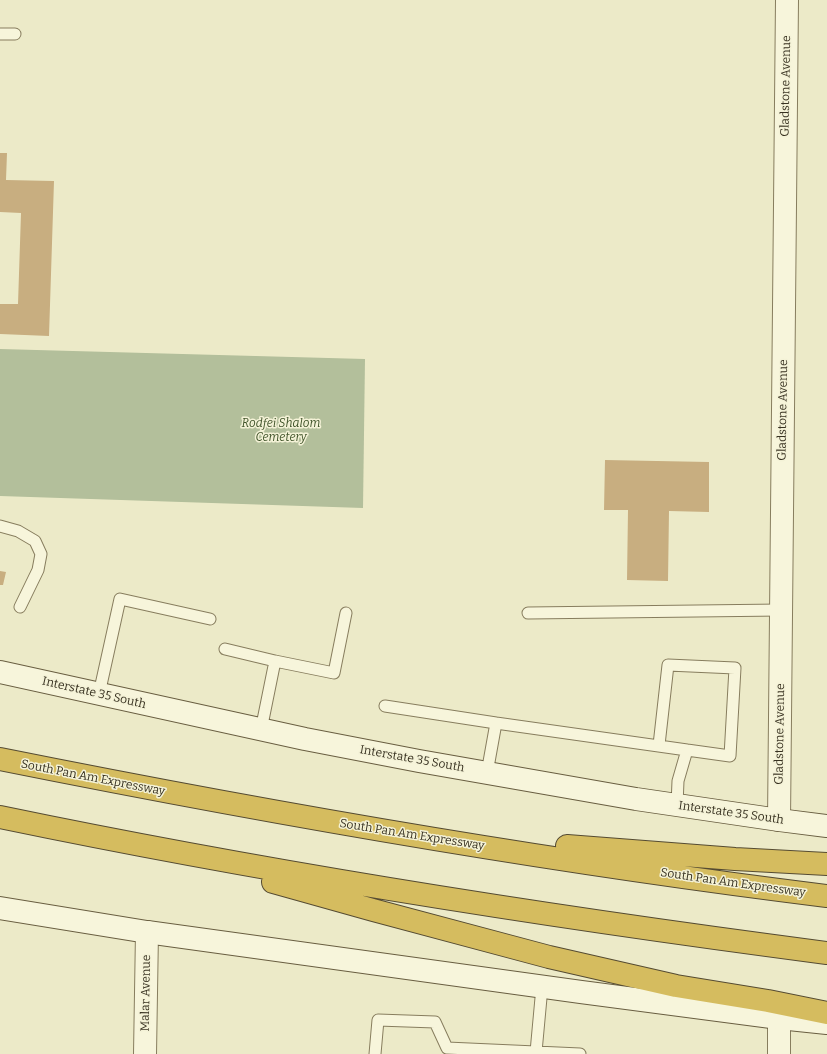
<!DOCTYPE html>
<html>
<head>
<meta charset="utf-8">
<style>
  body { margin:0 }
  canvas { display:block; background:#eceac8 }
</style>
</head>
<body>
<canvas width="827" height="1054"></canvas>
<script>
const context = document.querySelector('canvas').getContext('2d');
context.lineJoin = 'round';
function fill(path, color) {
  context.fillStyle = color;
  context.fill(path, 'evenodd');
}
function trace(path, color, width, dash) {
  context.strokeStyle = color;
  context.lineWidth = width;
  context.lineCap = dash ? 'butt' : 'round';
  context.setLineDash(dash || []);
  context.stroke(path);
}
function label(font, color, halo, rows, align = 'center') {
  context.font = font + ' Bitter,serif';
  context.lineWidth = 3;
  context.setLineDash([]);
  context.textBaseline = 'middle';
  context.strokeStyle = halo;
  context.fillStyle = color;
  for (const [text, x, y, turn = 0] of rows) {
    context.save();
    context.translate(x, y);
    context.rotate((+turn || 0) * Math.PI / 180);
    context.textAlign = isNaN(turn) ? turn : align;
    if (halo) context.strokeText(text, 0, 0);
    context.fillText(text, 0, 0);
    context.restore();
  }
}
fill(new Path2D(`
  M0,349L365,359L363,508L0,496Z`), '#b3bf9b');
fill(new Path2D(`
  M0,153H7L6,180L54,181L49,336L0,334V304H18L21,213L0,212Z
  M605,460L709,462V512L669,511L668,581L627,580L628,510H604Z
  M0,571L6,572L3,585H0Z`), '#c8ae80');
const lane = new Path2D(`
  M0,34H15
  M0,526L18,531L35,541L41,554L38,570L20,607
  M528,613L781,610
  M225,649L275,661
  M99,694L120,599L210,619
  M385,706L496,723
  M261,730L275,661L334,673L346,613
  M659,745L668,665L735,668L730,756L687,750
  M487,773L496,723L687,750L678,781L677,805
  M447,1048L580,1054
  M536,1052L542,987
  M375,1054L378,1020L435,1022L447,1048`);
const street = new Path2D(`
  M779,820L787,0
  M145,1054L147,932
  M779,1054V1018`);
const secondary = new Path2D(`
  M0,672L305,739L419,761L636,799L779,820L827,826
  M0,908L147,932L581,992L779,1018L827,1023`);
const highway = new Path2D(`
  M0,759C274,814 550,862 827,896
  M0,817C274,874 550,917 827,953
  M567,846L735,859L827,864
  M273,882L373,910L549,957L676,986L768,1001L827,1013`);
trace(lane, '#877d5e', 13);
trace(street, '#877d5e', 24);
trace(secondary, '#695e41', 24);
trace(highway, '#554b32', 24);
trace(lane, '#f7f5db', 11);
trace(street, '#f7f5db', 22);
trace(secondary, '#f7f5db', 22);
trace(highway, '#d5bc5f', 22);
label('12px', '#383221', '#f4f2d7', [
  ["Gladstone Avenue",786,86,-89],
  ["Gladstone Avenue",783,410,-89],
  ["Interstate 35 South",94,693,13],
  ["Gladstone Avenue",780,734,-89],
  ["Interstate 35 South",412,759,10],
  ["South Pan Am Expressway",93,778,11],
  ["Interstate 35 South",731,813,8],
  ["South Pan Am Expressway",412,835,9],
  ["South Pan Am Expressway",733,883,8],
  ["Malar Avenue",146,993,-89]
]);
label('italic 12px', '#3f5329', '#f4f2d7', [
  ["Rodfei Shalom",281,424],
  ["Cemetery",281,438]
]);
</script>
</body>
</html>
